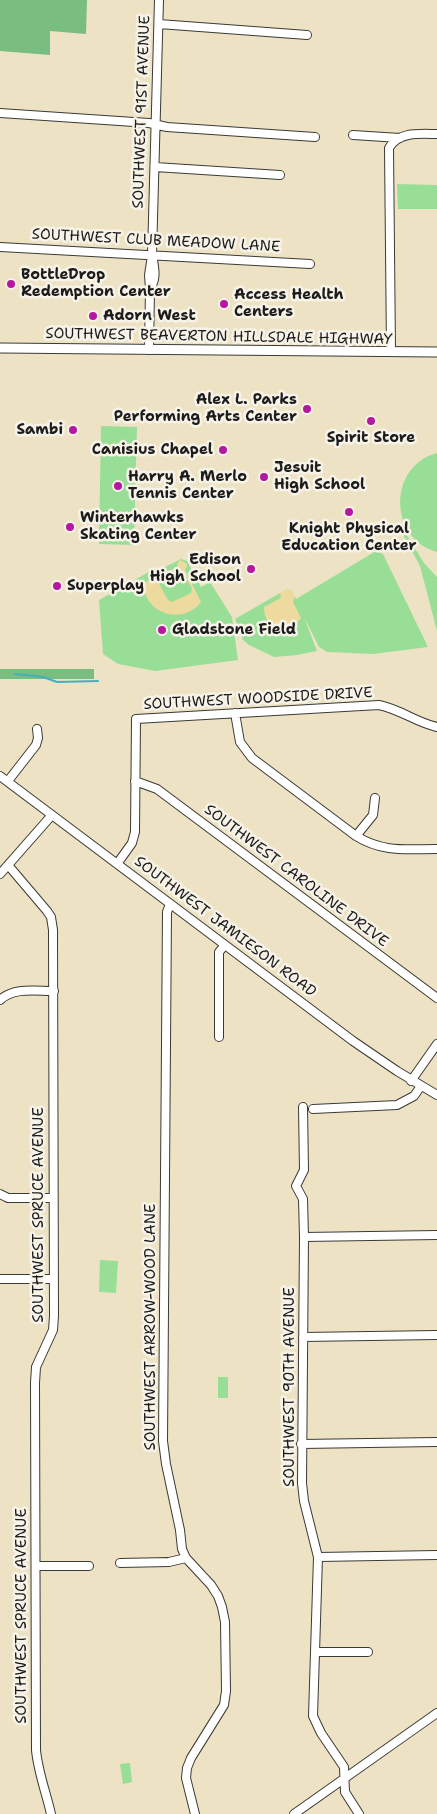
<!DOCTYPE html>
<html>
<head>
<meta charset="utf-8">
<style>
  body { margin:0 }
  canvas { display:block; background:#ede3c4 }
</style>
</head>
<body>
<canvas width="437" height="1814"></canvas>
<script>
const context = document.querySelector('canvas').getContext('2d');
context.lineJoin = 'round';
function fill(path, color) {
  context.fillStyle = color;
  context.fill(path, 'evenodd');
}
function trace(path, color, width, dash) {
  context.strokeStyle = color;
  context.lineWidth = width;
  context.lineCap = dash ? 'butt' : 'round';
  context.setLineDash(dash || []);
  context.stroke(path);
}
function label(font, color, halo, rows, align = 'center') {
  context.font = font + ' "Shantell Sans",sans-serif';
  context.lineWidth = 5;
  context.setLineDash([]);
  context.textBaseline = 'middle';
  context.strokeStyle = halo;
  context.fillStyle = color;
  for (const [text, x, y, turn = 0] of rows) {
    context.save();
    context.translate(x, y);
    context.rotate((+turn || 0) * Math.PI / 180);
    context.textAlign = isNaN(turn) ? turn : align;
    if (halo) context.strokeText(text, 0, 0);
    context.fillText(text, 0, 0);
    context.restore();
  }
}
fill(new Path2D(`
  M397,184L437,185V209H398Z
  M101,426L137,427L134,545L99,544Z
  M437,453V552C388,538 388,466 437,453Z
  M403,529L424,563L437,577V631L420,566L401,531Z
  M376,551L383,554L428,647L373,654L327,652L319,647L304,617L317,651L297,655L274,657L249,645L243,640L235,619L287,589L292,591L296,599Z
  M181,559L187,561L201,587L210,582L232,617L238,660L155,671L118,664L103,654L99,600L154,569L155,572Z
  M100,1260L118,1261L116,1293L99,1292Z
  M218,1377H228V1398H218Z
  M130,1763L132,1782L123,1784L120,1764Z`), '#99de97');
fill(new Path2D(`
  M0,0H87L86,34L50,31V55L0,51Z
  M0,669H94V679H0Z`), '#7abd80');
fill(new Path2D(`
  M180,560L186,563L187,566L185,570L201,602C183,626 143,614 144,583L177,567L178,562ZM178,569L183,571L192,589L191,593L172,602L168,600L158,582L160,577Z
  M287,589L292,591L295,596L293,602L301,618L293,627L280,629C269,626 264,618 264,607L281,598L280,593Z`), '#eeda9e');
trace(new Path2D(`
  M15,674L43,677L57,682L98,681`), '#42b1be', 2);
const minor = new Path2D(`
  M159,24L307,35
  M0,113L149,123L167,127L315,137
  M353,135L400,138
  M155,167L280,175
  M0,247L310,264
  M150,289C156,280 155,271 153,260
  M149,350L150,289L149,275L152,255L159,0
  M391,352L389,148C398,131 421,134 437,134
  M235,713L240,742L252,758L356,836C384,853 406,849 437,849
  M0,776L353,1041L397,1071L437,1095
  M8,781L36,745L38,738L37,729
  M135,781L157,789L437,998
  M356,836L373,815L375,798
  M117,864L132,843L135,832L136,719L379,705C402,710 415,722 437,727
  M8,865L47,911L51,917L53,930L54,1316L53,1330L36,1367L35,1383L36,1750C38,1772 46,1792 51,1814
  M0,874L52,815
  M170,904L167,912L163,1441L166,1464L180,1530L182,1549L186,1558L211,1585L218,1596L222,1607L225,1622L226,1691L224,1705L191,1758L187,1768L186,1778L195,1814
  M0,1000C14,987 35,991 54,991
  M219,1037V952L225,945
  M411,1081L437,1044
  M303,1107L304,1170L296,1186L303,1199L304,1237L302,1483L304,1501L318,1557L313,1716L321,1733L344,1767L345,1792L359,1814
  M313,1109L397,1105L414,1096L421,1086
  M0,1194L8,1198H53
  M304,1237L437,1235
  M0,1279H53
  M303,1337L437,1335
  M301,1444L437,1442
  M318,1557L437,1555
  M120,1563L169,1562L186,1558
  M37,1566H89
  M315,1652H368
  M294,1814L437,1713`);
const major = new Path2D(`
  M0,348L437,352`);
trace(minor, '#3b3a35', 10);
trace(major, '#3b3a35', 11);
trace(minor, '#fff', 8);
trace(major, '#fff', 9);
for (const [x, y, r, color] of [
  [11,284,5,"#b5179e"],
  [224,304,5,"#b5179e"],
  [93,316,5,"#b5179e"],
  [307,409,5,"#b5179e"],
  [371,421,5,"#b5179e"],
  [73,430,5,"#b5179e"],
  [223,450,5,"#b5179e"],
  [264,477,5,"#b5179e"],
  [118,486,5,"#b5179e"],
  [349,512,5,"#b5179e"],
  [70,527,5,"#b5179e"],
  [251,569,5,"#b5179e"],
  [57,586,5,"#b5179e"],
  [162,630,5,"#b5179e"]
]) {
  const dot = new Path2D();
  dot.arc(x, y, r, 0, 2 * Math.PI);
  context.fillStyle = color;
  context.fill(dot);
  trace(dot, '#f7f3e8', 2);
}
label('15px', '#1c1c1c', '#f7f3e8', [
  ["SOUTHWEST 91ST AVENUE",142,112,-88],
  ["SOUTHWEST CLUB MEADOW LANE",156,241,3],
  ["SOUTHWEST BEAVERTON HILLSDALE HIGHWAY",219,337,1],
  ["SOUTHWEST WOODSIDE DRIVE",258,699,-3],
  ["SOUTHWEST CAROLINE DRIVE",296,876,37],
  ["SOUTHWEST JAMIESON ROAD",225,927,37],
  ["SOUTHWEST SPRUCE AVENUE",39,1215,-90],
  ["SOUTHWEST ARROW-WOOD LANE",151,1327,-90],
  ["SOUTHWEST 90TH AVENUE",290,1387,-90],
  ["SOUTHWEST SPRUCE AVENUE",22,1616,-90]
]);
label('bold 15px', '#1c1c1c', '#f7f3e8', [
  ["BottleDrop",21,275],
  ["Redemption Center",21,292],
  ["Access Health",234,295],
  ["Centers",234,312],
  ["Adorn West",103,316],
  ["Alex L. Parks",297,400,"right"],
  ["Performing Arts Center",297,417,"right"],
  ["Sambi",63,430,"right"],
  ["Spirit Store",371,438,"center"],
  ["Canisius Chapel",213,450,"right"],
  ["Jesuit",274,468],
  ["High School",274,485],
  ["Harry A. Merlo",128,477],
  ["Tennis Center",128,494],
  ["Winterhawks",80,518],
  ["Skating Center",80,535],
  ["Knight Physical",349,529,"center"],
  ["Education Center",349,546,"center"],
  ["Edison",241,560,"right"],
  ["High School",241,577,"right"],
  ["Superplay",67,586],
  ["Gladstone Field",172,630]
], 'left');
</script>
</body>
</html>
